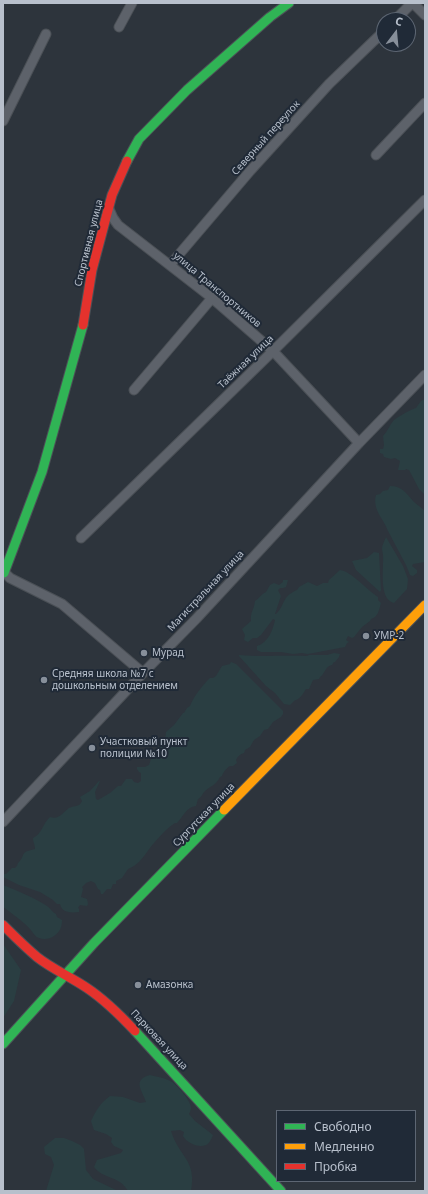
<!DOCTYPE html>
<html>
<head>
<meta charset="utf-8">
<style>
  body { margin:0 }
  #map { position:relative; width:428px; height:1194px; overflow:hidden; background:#2d343c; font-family:"Noto Sans",sans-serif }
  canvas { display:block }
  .frame { position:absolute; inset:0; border:4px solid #b8c0cc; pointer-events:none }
  .legend { position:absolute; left:276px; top:1110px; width:140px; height:72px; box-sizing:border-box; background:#202a37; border:1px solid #5d6673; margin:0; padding:5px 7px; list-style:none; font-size:12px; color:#b8c0cc }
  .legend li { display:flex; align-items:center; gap:8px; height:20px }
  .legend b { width:20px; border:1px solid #5d6673 }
  .north { position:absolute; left:376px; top:12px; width:40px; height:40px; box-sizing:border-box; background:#202a37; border:1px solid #5d6673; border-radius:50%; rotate:16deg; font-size:11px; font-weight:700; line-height:16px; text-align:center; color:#b8c0cc }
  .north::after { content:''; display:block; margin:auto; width:14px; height:18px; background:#878f9a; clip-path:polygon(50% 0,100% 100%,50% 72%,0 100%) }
</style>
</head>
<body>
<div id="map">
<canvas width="428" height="1194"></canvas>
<div class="frame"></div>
<ul class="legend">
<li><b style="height:5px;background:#30b455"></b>Свободно</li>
<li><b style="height:5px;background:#ff9f0a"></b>Медленно</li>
<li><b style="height:5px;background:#e5322d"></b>Пробка</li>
</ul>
<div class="north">С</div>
</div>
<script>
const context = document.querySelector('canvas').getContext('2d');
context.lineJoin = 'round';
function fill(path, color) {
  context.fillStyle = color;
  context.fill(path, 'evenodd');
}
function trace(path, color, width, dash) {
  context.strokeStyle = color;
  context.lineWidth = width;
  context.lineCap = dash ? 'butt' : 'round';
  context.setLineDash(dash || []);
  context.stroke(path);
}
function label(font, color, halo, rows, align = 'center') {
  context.font = font + ' "Noto Sans",sans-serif';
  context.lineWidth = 4;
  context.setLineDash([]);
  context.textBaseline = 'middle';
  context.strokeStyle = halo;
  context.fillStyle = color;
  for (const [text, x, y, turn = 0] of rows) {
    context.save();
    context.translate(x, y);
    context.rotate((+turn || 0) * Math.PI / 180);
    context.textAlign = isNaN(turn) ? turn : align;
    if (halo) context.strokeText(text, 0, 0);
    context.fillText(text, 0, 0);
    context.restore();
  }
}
fill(new Path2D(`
  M425,399V495L419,489L409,470L406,469L405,470H398L400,461L395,458L391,459L384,457L383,454L380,453V449H383L384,445L383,436C388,431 390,424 394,420C398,417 411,409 416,408L421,401Z
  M390,486C402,486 406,493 413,501C417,505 421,507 425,511V562L413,564L412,566L417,570V573L413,576L410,575L406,565L388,531C384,519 372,510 376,495L380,494L383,491L388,490Z
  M386,537L403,566L408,579L407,589L394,603C378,599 384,568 383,555C383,555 382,549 382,549C382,545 385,540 386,537Z
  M374,552L379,553L381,590L380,592L356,570L352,561L367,558Z
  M340,570C351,571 367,590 378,597V600L381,603C379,610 378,617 371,619L370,621L362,627L354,637L352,638L348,636L346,640L349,642L347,643L345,647L308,654L302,653L293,654L281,652H261L257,650V646C268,643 273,630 275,620L273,619L261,635L257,638H253L248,642L244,640L245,635L242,629C245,626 248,624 251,621C250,612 254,610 255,601C259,599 261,594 266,592L270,585L274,583L279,585L283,582V580H288L286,587L283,588H280L278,590L281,596L275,614H276C286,604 281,597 297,590L299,587L308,582L317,586L323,583H328L329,580Z
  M334,653L340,654L339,657L335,662H334L332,665C325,666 325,674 320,677L319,679L313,680L309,689H306C303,694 300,699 294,701L290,705L284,704L275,693L266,686L239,656V655C262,657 284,655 307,656L309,655H327Z
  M231,662L236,664L283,711V714L281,717L273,722L268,729L264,730L260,736L254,740L250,747L245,750L244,753C240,754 238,756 236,760L237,763L233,766H230C227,768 223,772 222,776L220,777C215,786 212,785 205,791C202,794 202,797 198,799L196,806C186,807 183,817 177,823H175C167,828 160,836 154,843C146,852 140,865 128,869L122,878L116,881V884H113L111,889H107L103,894H101L100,890L98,889L95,883L91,881L86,883L82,887L83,889L81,897L87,899L88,904L87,906L80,905L78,908L79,909V912C71,913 62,913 60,904H57L53,900L40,892L19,885L3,877V874H6L12,868H15L17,866L18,863C27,854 18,853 35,849C35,844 33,842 33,838C42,834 43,823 50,817C60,820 63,812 69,808C74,805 79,808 82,801L80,797L90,791L99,781H100L95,792L96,799L98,800L110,793L118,786H121L126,779H132L134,782L138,783L141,781V773L139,772L137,769V767H145L149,765L151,759L149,756L150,753L162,745L165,741L166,732L174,725L183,713H184L187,708L190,706C194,696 202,686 210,678H213L216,676L222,666L230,664Z
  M3,885C18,891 33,897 47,906C50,908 52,912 56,914L57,917L62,920C62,927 60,932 54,936C50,939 44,940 39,938C34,936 33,932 30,929C25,923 9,911 3,907Z
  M3,944L21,970L14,1001L3,1018Z
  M150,1075C158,1077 166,1078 172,1082C178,1086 191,1101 191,1108C191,1110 190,1112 189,1114L195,1121L213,1135C212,1138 209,1144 206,1145C198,1148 187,1143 183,1136L184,1132L180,1130L171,1131C179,1157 197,1160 191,1191H128C119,1175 104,1180 94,1167L97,1160L121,1153L123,1150L114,1146L111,1142L112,1138L106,1134L94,1130L91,1121C96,1111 100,1103 110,1096L123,1097L140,1103L146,1102C142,1090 132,1080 150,1075Z
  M55,1138H64L72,1141L80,1145L84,1149L86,1170L93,1179L118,1191H46L54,1165L51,1157L45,1154L44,1147Z`), '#2a3e42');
const street = new Path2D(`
  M413,3L425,15
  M395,20L412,3
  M119,27L132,3
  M3,121L46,34
  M376,155L425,103
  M109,209L113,218L118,225L212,298L273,351L359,443
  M170,265L250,171L329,84L384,31
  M134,390L212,298
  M81,538L273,351L425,200
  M3,571L10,578L62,604L143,673
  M3,822L143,673L196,619L359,443L425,375`);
const fast = new Path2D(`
  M127,161L139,139L187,90L270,17L289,3
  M4,573L42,472L83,325
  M135,1031L281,1191
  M3,1044L94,943L224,810`);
const slow = new Path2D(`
  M224,810L425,605`);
const jam = new Path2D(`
  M83,325L92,270L112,195L127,161
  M3,925C14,936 25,947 37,957C52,969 71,977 87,988C105,1000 120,1015 135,1031`);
trace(street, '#4b5056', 11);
trace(fast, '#4b5056', 11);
trace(slow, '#4b5056', 11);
trace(jam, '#4b5056', 11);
trace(street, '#5d626a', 9);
trace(fast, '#30b455', 9);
trace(slow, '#ff9f0a', 9);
trace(jam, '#e5322d', 9);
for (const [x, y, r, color] of [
  [366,636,4,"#878f9a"],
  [144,653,4,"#878f9a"],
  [44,680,4,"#878f9a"],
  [92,748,4,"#878f9a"],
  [138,985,4,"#878f9a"]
]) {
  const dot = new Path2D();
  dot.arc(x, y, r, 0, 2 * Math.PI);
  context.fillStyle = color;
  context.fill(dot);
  trace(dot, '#202a37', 1.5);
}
label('10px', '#b8c0cc', '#202a37', [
  ["Северный переулок",266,138,-48],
  ["Спортивная улица",89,243,-76],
  ["улица Транспортников",217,290,40],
  ["Таёжная улица",246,362,-44],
  ["Магистральная улица",206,591,-47],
  ["Сургутская улица",204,815,-46],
  ["Парковая улица",159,1040,47]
]);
label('10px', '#b8c0cc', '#202a37', [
  ["УМР-2",374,636],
  ["Мурад",152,653],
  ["Средняя школа №7 с",52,674],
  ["дошкольным отделением",52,686],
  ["Участковый пункт",100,742],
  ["полиции №10",100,754],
  ["Амазонка",146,985]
], 'left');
</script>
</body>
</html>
